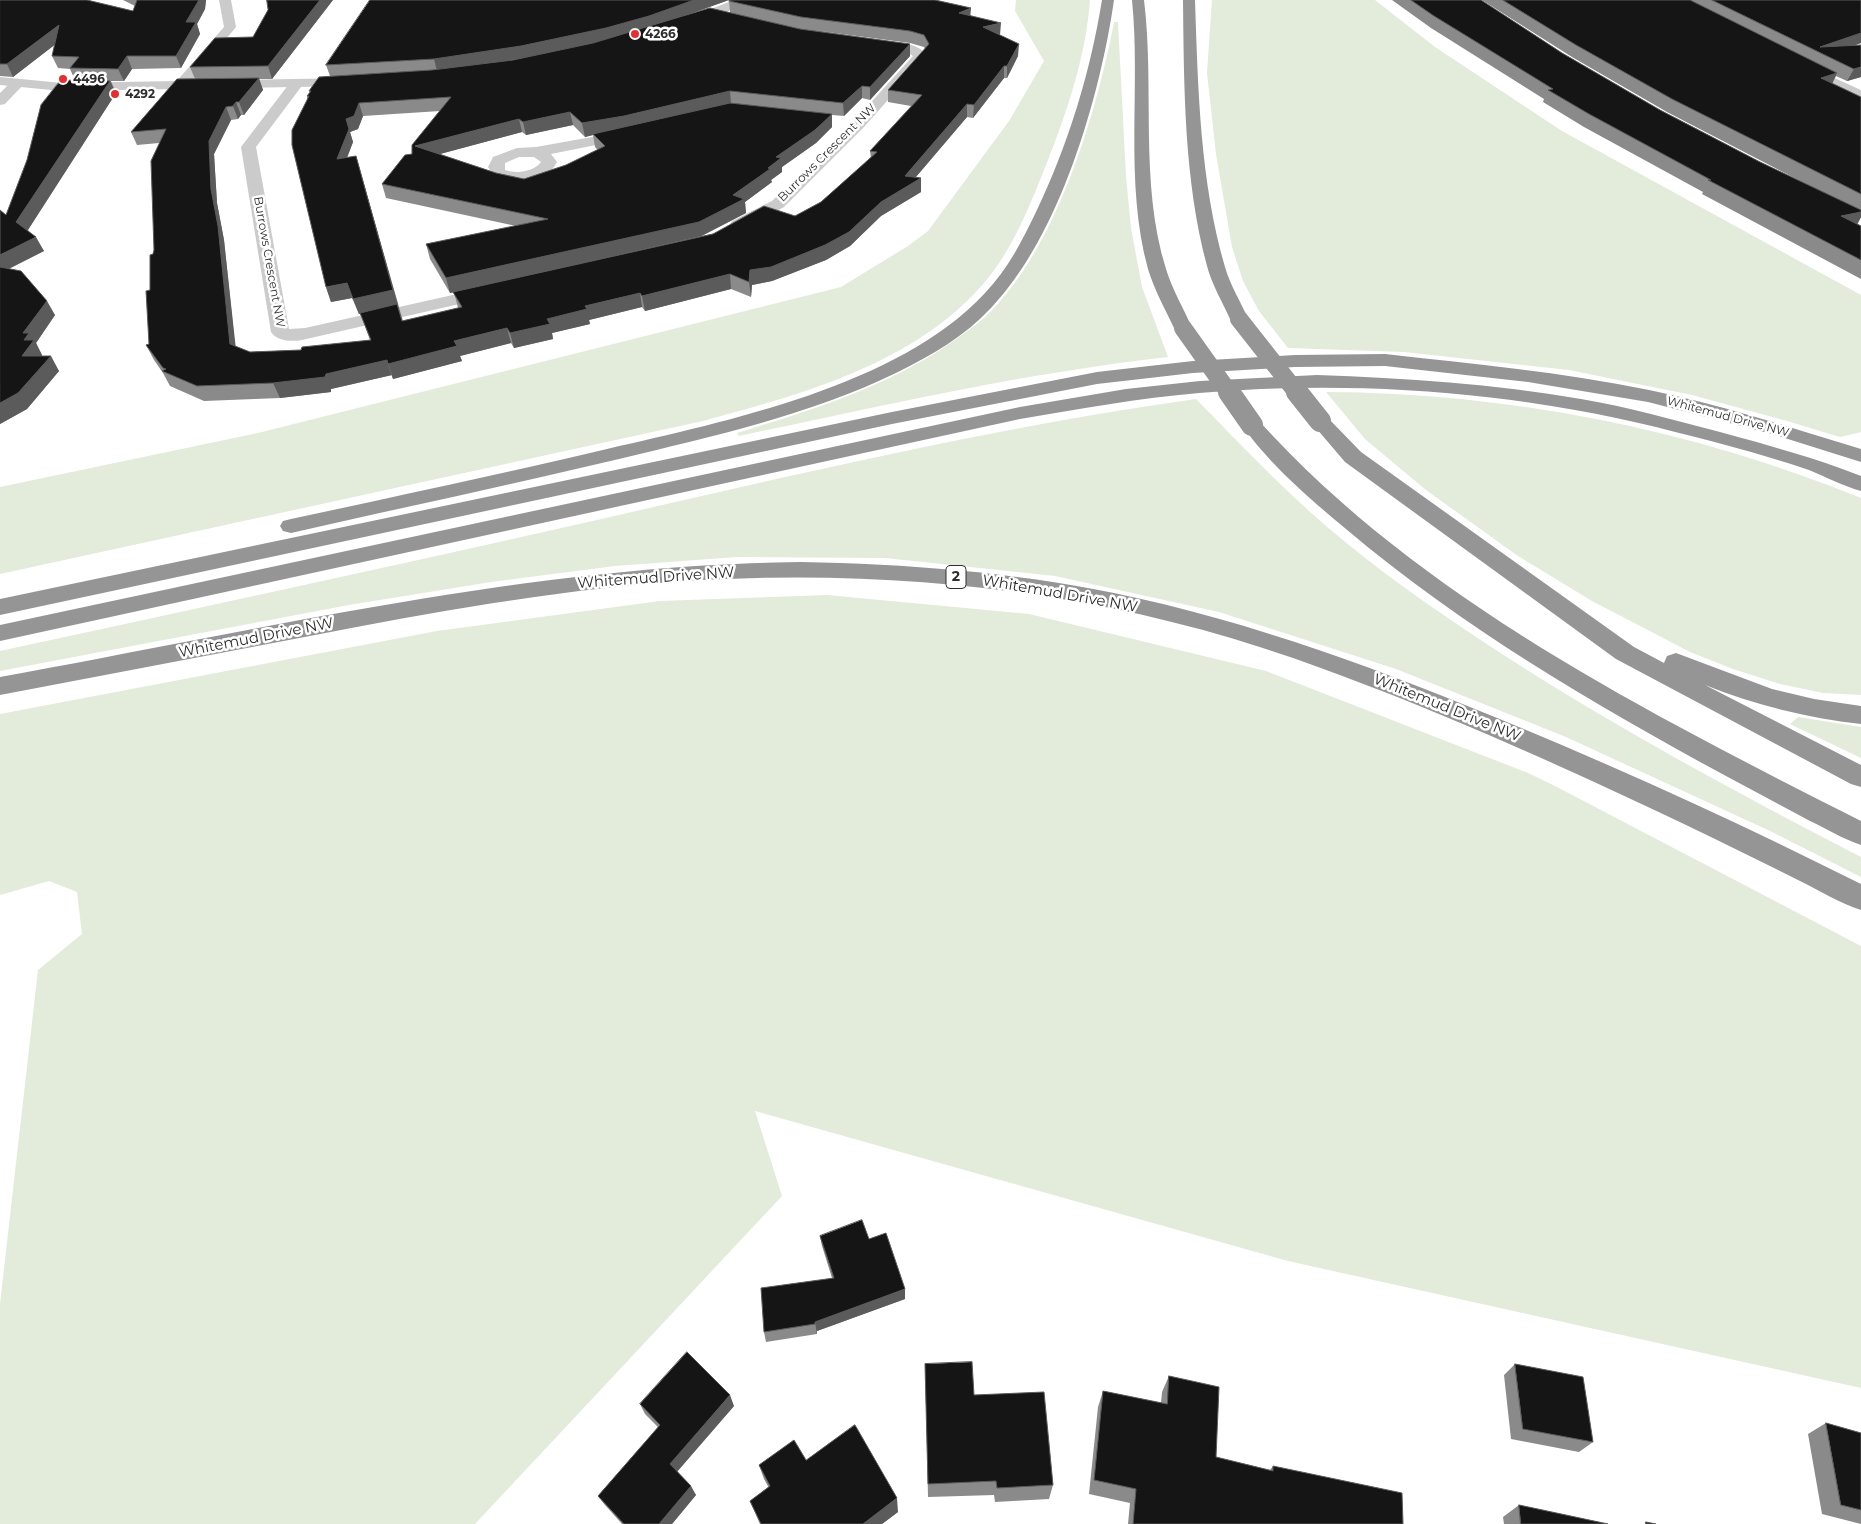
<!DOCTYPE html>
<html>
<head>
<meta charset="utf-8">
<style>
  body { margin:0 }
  canvas { display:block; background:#fff }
</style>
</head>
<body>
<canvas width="1861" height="1524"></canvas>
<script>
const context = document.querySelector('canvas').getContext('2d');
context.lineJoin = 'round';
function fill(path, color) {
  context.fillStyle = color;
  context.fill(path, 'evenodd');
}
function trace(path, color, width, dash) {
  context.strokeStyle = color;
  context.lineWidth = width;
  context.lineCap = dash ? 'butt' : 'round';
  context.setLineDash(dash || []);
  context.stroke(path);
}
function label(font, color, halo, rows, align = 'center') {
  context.font = font + ' Montserrat,sans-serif';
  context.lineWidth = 5;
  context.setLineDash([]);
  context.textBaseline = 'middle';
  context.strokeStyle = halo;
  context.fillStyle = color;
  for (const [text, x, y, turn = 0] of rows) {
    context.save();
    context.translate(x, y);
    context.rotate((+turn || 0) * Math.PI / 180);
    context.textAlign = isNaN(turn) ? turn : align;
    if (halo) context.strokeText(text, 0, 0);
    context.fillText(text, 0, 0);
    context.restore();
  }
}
fill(new Path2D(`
  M1016,0H1090C1086,55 1068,109 1048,160C1030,205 1011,256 976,292C906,366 799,395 703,421L0,574V487L258,433L841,287L908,246L928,231L1009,121L1044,61L1015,11Z
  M1212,0H1375L1435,47L1562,131L1861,295V432L1840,437L1787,421L1692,395L1569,370L1404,352L1288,348L1259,311L1243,281L1232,247L1216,154L1207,73Z
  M1114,22H1118L1126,177L1131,228L1142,287L1168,357C1024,373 882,406 739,436L737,433C812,410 887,387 952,342C967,331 984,320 996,306C1059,238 1097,111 1114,22Z
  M1326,392C1509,393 1692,429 1861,498V695L1823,693L1780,684L1733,669L1690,652L1592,601L1518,556L1426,490L1365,439Z
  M1196,399C1245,449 1294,501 1349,545C1398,585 1450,620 1502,654C1618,729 1739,794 1861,857V877L1770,831L1566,737L1396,669L1219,612L1055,576L885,558L737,557L615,566L491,582L349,605L0,671V651C202,607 404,564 606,518C803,473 996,427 1196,399Z
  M827,595L1029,614L1266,671L1528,773L1555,786L1861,946V1388L1288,1261L755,1111L782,1196L475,1524H0V1304L38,970L82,934L77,892L49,881L0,895V714L437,631L660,601Z
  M1798,717L1861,727V758L1790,724Z`), '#e3ebdb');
fill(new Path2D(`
  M219,0H231L236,27L185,89H175L173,86L175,83L224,27Z
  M874,40C890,42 919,41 927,56L864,127L784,207L744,229H732L730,225L732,221L772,201L854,121L913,56L908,53L869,47L868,44L869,41Z
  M1799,62L1861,90V99L1794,69L1792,66L1794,63Z
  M297,79L304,83L256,147L289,329L305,328L493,286L499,287L502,291L499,295L302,340C291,342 277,341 271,332L241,147L292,80Z
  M17,80L24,84L5,104L0,105V93L12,81Z
  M631,130L636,131L638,134L636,137L551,154L557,162C554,167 551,172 546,175C533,183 507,184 494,176L488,167L493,157L517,148L536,147ZM519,157H534L541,162C533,172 517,174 505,170V163Z`), '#cbcbcb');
fill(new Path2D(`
  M734,0H751L749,3L691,26H683L681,23L683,20Z
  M0,77L62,83L353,78L360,82L353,86L62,91L0,85Z`), '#cbcbcb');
fill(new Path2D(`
  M1102,0H1114C1100,97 1060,236 991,308C965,336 932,355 898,372C810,415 714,436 619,459C510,485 400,508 291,533L283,531L280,526L283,521L291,519C397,496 502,474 607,449C727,421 899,386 985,293C1008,269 1022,241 1036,212C1068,145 1090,74 1102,0Z
  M1132,0H1144C1155,89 1139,182 1166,269C1172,289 1184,309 1192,328L1190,332L1183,334L1176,332L1174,328C1165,309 1154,289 1148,269C1124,181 1141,89 1132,0Z
  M1183,0H1195C1198,89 1200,181 1225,267C1230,285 1241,302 1248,319L1246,323L1239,325L1232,323L1230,319C1222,301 1212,285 1207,266C1184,180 1184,89 1183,0Z
  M1385,354C1473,364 1562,372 1649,390C1719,404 1792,428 1861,449V462L1772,434L1648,402L1528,382L1385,366L1295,367L1193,373L1097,384L892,424L0,615V599L892,412L1097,372L1193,361L1295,355Z
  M1317,375C1406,378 1493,384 1581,399C1628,407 1674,420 1720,432C1768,445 1815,458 1861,476V491C1843,486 1826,477 1809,470C1759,453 1707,440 1656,427C1507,391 1351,380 1199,393C1139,398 1079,409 1020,419L0,641V625L1020,407L1126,389L1200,381Z
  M1320,415L1327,417L1361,452L1634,647L1664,663L1667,656L1676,653L1772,689L1814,699L1861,706V724C1807,718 1755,705 1705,685L1861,765V787L1851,784L1616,659L1345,462L1310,421L1313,417Z
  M1252,419L1259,421C1421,600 1649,713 1861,821V845C1843,839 1827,829 1810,821C1782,806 1754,791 1726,776C1593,704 1462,627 1346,529C1310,499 1268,463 1242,425L1245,421Z
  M801,562C907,564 1011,572 1114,593C1254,622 1387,672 1519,727C1635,775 1749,828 1861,884V910C1840,903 1820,891 1800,881C1762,862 1724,843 1686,825C1558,764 1427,705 1293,658C1093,588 881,567 670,582C551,591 433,612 315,635C210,655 105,675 0,695V677C266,629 530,565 801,562Z`), '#959595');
trace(new Path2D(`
  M1239,319L1298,394
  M1183,328L1230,394`), '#959595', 18);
trace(new Path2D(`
  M1229,392L1252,425
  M1297,392L1320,421`), '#959595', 22);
fill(new Path2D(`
  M0,0L133,11L135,6L123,0H206L205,9L197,24L200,34L181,68L132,69L124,81H111L116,93L28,230L44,251L9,269L55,315L36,343L42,355V356L59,371L27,409L0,424L6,215L75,80L70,69L58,68L52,56L55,44L13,77L0,76Z
  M267,0H333L272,79H259L263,90L244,115H241L238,119L231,120L214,154L217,203L224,240L235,346L250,352L301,350L370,340L360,313L359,314L352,298L331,302L326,287L307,96L310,92L309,91L330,76L326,65L729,0L684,16L730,12L729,1L970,15L1000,35L1018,56L1007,78H1004L973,118L967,117L916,177L921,178V192L881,216L850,246L826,260L772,281L752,285L751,297L731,289L645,311L642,307L589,320L590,324L552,333L553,339L514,348L511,343L460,356L462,361L393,379L392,375L331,389V392L280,398L204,401L170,386L163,373L154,360L146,345L149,344L150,290L153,254L154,250L159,143L137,145L131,132L195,79L190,67L253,37L268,10ZM812,30L910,43L924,47L925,49L888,90V102L911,106L870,151L871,158L821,202L795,216L702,236L746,213L745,202L772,182L771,180L782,172V167L816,143L832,127V115L844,116L862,98L870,100L910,56V44ZM440,111L412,154L382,184L386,198L516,226L426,244L430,259L450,293L454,292L458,308L403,321L356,156L347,158L353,142L350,132L358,129L363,116ZM573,125L585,137L593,135L595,147L598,150L566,165L524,179L496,173L439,154L522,132L526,135Z
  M1392,0H1481L1562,53L1660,110L1760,162L1808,185L1667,112L1572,57L1482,0H1861V43L1853,46L1861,77L1847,81L1836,76L1832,84L1861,97V217L1857,224L1861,226V279L1702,194L1703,192L1584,127L1543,102L1544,99L1431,28Z
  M820,1236L869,1239L905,1299L817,1331V1334L766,1342L764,1332L832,1278L822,1246Z
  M925,1364L974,1395L1053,1485L1049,1499L995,1502L994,1495L928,1497Z
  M1515,1364L1593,1442L1579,1452L1511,1439L1504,1375Z
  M1169,1376L1216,1457L1270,1470L1273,1466L1403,1524H1128L1130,1503L1089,1494L1098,1407L1103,1391L1161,1403L1162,1392Z
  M640,1404L734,1406L677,1472L696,1495L672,1524H622L605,1505L598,1496L658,1427L645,1414Z
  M1826,1423L1861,1433V1524L1822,1514L1808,1434Z
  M806,1460L898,1512L882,1524H760L750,1501L769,1488L764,1479L759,1465Z
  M1519,1505L1608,1524H1504L1503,1517Z`), '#8a8a8a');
fill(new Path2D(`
  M199,0H206L205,9L197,24L200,34L181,68L176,56L186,22Z
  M320,0H333L272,79L268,66Z
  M694,0H729L650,28L608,40L523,58L437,71L434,59Z
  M971,8L970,20L959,13Z
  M1001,23L1000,35L983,27Z
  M59,25L65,37L13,77L7,64Z
  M1861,33V43L1826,55L1820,47Z
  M910,44V56L870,100V87Z
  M1019,44L1018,56L1007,78V66Z
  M127,56L132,69L124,81L118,69Z
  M1004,66V78L973,118L974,105Z
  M1861,67V77L1847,81L1854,69Z
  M1837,73L1831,86L1821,78Z
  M259,78L263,90L244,115L239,102Z
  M110,81L116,93L24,236L16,222Z
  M862,86V98L844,116L843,103Z
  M730,91L731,104L593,134V135L585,137L582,123Z
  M236,102L241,115L238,119L233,106Z
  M359,103L363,116L358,129L350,132L353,142L341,173L337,159L346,119Z
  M967,104V117L909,185L921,178V192L881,216L850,246L826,260L772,281L752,285L751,297L749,282L750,270L905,176Z
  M226,107L231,120L214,154L217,203L224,240L237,359L230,344L211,189L209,141Z
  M570,112L573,125L526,135L523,122Z
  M832,114V127L816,143L782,167V172L771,180L772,182L745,202L746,213L701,236L450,293L446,278L733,195L768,168L776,157Z
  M519,119L522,132L418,160L415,146Z
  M356,156L398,305H397L407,336L397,305L359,314L353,299Z
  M1861,212V217L1857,225L1841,216Z
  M36,237L44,251L0,273V255Z
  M730,274L731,289L645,311L642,296Z
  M347,283L352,298L331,302L326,287Z
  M640,293L642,307L589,320L590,324L552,333L553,339L514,348L510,333L547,319L585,306Z
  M47,301L55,315L36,343L42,355L31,371L22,356L24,340L23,333Z
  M507,328L511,343L460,356L462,361L393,379L388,364L454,341Z
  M51,356L59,371L27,409L0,424V403Z
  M387,360L392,375L331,389V392L280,398L273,383L326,374Z
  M905,1289V1299L817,1331V1334L815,1322Z
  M730,1395L734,1406L675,1474L670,1464Z
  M691,1486L696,1495L672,1524H659Z
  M897,1498L898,1512L882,1524H863Z`), '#5b5b5b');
const building = new Path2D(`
  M0,0H87L133,11L137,0H199L186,22H196L176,56H127L118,69L70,68L79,57L52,56L59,25L7,64H0Z
  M267,0H320L268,66L190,67L215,38L253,37L268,10Z
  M370,0H694L649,16L606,28L521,46L434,59L326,65Z
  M731,0H935L971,8L959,13L1001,23L983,27L1019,44L1007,66H1004L974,105L967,104L905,176L921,178L881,202L849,232L825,245L771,267L750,270L749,282L730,274L642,296L640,293L585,306L587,309L547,319L550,324L510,333L507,328L454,341L457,346L388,364L387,360L326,374L325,377L273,383L197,386L162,371L166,369L163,368L146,345L149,344L146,291L150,290V255L153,254L154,250L151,161L166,129L131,132L177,79L259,78L239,102H236L233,106L226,107L209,141L211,189L218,226L230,344L250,352L301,350L302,347L371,340L360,313L397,304L402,321L462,307L453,292L713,234L764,206L795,216L821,202L877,152L870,151L922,95L888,90L929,44L924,35L910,31L801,17L729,1Z
  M1411,0H1481L1562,53L1660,110L1760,162L1861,210V212L1841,216L1861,226V260L1708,180H1711L1589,114L1548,90L1553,89L1434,16Z
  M1503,0H1690L1837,73L1821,78L1861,97V194L1672,99L1576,45Z
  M1712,0H1861V33L1820,47L1861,45V67L1854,69Z
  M710,8L800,29L910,44L870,87L862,86L843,103L730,91L624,116L582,123L570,112L523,122L519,119L415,146L496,173L524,179L566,165L605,146L593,134L730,103L832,114L815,130L776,157L781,158L768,168L770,169L733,195L744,199L699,222L446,278L426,244L548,219L382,184L405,155L412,154V145L451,97L359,103L354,116L346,119L349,129L337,159L356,156L393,290L353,299L347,283L326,287L292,145V130L309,96H307L311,91H309L319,77L432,70L513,60L593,43Z
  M61,80L110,81L16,222L36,237L0,255V210L6,215L27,160L41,105Z
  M0,267L21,271L47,301L23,333H29L24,340H34L22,356H51L18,393L0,403Z
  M862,1220L869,1239L886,1233L905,1289L815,1322V1324L764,1332L761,1288L834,1278L820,1236Z
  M687,1352L730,1395L670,1464L691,1486L659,1524H624L598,1496L660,1425L640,1404Z
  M972,1362L974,1395L1044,1392L1053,1485L997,1488L996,1481L928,1484L925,1364Z
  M1515,1364L1583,1377L1593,1442L1523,1429Z
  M1169,1376L1219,1387L1216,1457L1273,1471V1466L1402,1493L1403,1524H1133L1136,1489L1094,1480L1103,1391L1167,1404Z
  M1826,1423L1861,1433V1510L1841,1505Z
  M855,1425L897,1498L863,1524H761L750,1501L770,1486L759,1465L794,1440L806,1460Z
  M1519,1505L1608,1524H1521Z
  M1646,1522L1656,1524H1646Z`);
fill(building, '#151515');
trace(building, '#5b5b5b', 1);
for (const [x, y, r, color] of [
  [635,34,5,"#e62e32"],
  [63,79,5,"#e62e32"],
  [115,94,5,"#e62e32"]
]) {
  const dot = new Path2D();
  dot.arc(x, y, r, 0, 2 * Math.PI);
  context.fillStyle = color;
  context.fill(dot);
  trace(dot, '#fff', 2);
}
label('bold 12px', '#2e2e2e', '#fff', [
  ["4266",645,34],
  ["4496",73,79],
  ["4292",125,94]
], 'left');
label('12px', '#2e2e2e', '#fff', [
  ["Burrows Crescent NW",827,153,-45],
  ["Burrows Crescent NW",269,262,80],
  ["Whitemud Drive NW",1728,417,15]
]);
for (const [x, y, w] of [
  [956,577,20]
]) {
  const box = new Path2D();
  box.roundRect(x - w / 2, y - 11.5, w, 23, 4);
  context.fillStyle = '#fff';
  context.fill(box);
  trace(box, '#2e2e2e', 1);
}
label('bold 14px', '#2e2e2e', null, [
  ["2",956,577]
]);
label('15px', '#2e2e2e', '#fff', [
  ["Whitemud Drive NW",656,578,-4],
  ["Whitemud Drive NW",1060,594,10],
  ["Whitemud Drive NW",256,638,-11],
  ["Whitemud Drive NW",1447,708,22]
]);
</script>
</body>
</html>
